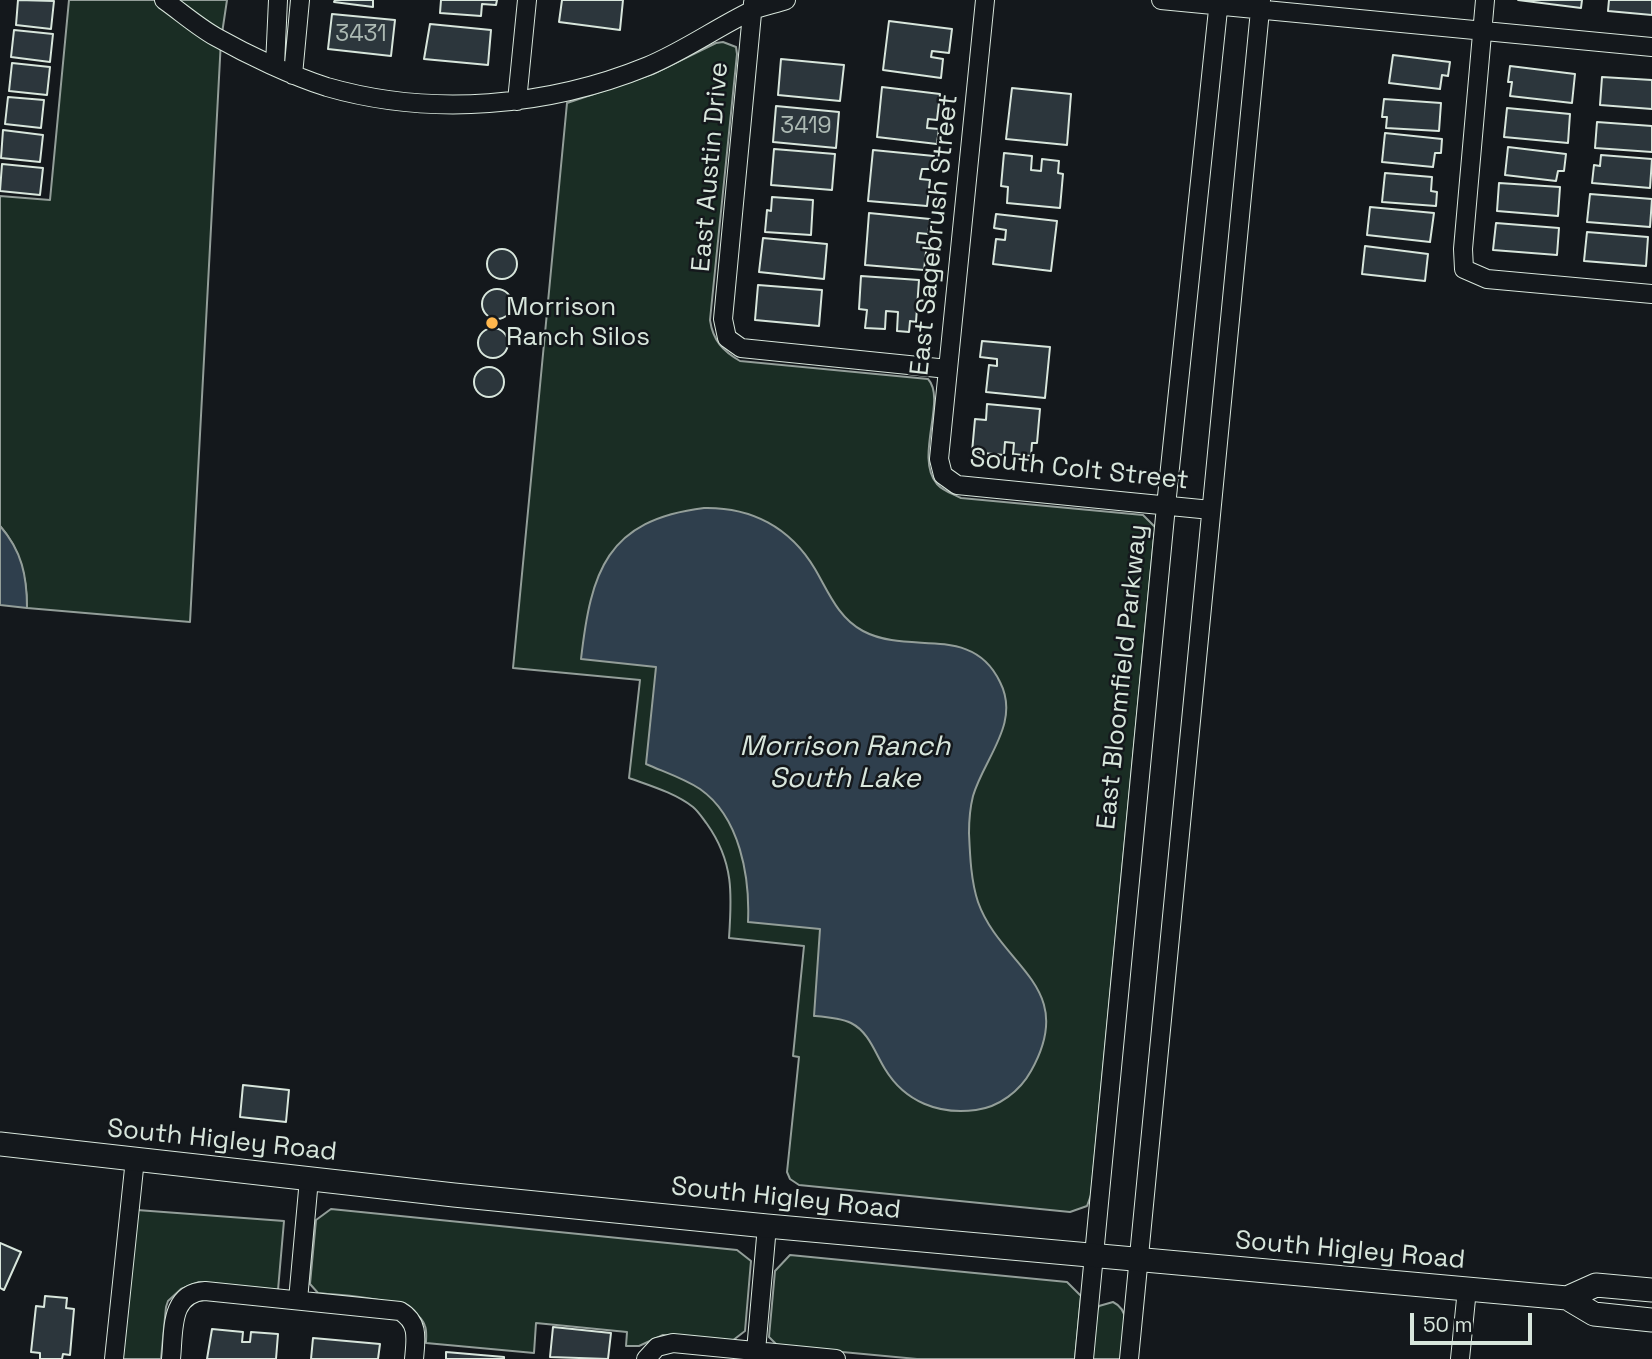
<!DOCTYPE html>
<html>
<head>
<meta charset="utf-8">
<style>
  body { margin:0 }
  #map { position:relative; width:1652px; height:1359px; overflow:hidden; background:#14181c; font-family:"Space Grotesk",sans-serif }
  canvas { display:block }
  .scale { position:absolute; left:1410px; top:1313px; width:122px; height:32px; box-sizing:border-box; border:4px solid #d8e6dc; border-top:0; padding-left:9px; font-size:21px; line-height:24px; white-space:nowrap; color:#d8e6dc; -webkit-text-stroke:5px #14181c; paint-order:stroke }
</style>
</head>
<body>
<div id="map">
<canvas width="1652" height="1359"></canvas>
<div class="scale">50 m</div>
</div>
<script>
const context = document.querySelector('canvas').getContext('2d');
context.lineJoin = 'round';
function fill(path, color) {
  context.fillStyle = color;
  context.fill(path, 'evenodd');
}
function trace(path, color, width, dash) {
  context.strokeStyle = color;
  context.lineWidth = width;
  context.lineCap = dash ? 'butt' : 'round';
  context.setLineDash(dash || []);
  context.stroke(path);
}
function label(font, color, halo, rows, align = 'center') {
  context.font = font + ' "Space Grotesk",sans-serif';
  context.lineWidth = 5;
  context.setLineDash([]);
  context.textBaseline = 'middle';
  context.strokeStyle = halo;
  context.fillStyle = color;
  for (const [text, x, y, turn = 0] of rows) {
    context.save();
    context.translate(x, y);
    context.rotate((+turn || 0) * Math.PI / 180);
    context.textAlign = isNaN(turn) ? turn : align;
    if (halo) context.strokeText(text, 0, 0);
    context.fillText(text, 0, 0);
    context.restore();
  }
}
const green = new Path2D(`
  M69,0H227L221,40L190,622L27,608C27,578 20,549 0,526V196L50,200Z
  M723,42L736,47L737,54L710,320C713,341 723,351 740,361L928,379C947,399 914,458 937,484C943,491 953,494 961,498L1143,515L1155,527L1091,1195L1087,1206L1070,1212L799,1185L790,1179L787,1172L799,1057L793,1056L804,946L729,938C732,895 734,862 707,824C703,819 699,812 693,807C675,793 651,786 629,778L640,680L513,668L567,103L653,74L716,43Z
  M331,1209L737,1250L751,1261L745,1331L732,1341L663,1335L639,1346H626L627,1332L536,1323L534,1353L426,1343C426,1338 427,1331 425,1326C416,1297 344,1296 318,1293L310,1284L316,1220Z
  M137,1210L284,1221L278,1290L199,1282L181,1289L168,1301L166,1307L161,1359H122Z
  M790,1255L1067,1282L1081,1296L1075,1359H917L778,1346L769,1337L775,1271Z
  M1113,1302C1134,1312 1124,1340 1122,1359H1091L1095,1314L1099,1306Z`);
fill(green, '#1a2d24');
trace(green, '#939e99', 2);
const water = new Path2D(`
  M704,508C751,507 790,527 815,569C828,591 838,618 863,631C910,656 972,623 1000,682C1021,723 984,758 973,796C970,808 969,821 969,833C970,856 971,881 978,902C1001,967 1079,986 1031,1071C1020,1091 999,1107 976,1110C939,1115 905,1102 885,1069C875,1053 869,1032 851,1023C840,1018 826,1017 814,1016L820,929L748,922C750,877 740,817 700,789C683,778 664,772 646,764L656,667L581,659C591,572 606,520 704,508Z
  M0,526C22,551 27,576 27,608L0,605Z`);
fill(water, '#2f3f4d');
trace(water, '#939e99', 2);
const building = new Path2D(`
  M18,0L54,1L51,29L16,25Z
  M335,0H373V7L334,2Z
  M441,0H497L496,5L482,4L481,16L440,13Z
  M562,0H623L620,30L559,22Z
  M1518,0H1582L1581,8Z
  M1609,0H1652V15L1608,11Z
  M332,14L395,20L391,56L328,49Z
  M889,21L952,29L949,53L932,51L931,57L943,59L941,78L883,70Z
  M430,24L491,30L488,65L424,59Z
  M14,30L53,34L50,62L11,57Z
  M1393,55L1450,62L1448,76L1442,75L1440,89L1389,83Z
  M781,59L844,65L840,101L778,95Z
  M12,63L50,67L47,95L9,91Z
  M1510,66L1575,74L1572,103L1510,96L1512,82H1508Z
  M1602,77L1652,80V109L1600,105Z
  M882,87L940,94L937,120L928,119L927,128L939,129L937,144L877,137Z
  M1012,88L1071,94L1067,145L1006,139Z
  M8,97L44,100L41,128L5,124Z
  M1384,99L1441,103L1439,131L1386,128L1387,117H1382Z
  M776,106L839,112L836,148L773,142Z
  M1507,108L1570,114L1568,143L1504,137Z
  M1597,122L1652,126V152L1595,148Z
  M3,130L43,135L40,162L1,158Z
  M1385,133L1442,139L1441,153H1435L1433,167L1382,162Z
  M1508,147L1566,154L1564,171H1558L1556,181L1505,175Z
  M774,149L835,154L832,190L771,185Z
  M873,150L934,156L932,169H922L920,179L930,180L927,206L868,201Z
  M1004,153L1032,156L1031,170L1041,171L1042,159L1059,161L1058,173L1063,174L1060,208L1007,203L1008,187L1001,186Z
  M1601,155L1652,159L1650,188L1592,183L1594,165L1600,166Z
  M2,164L43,168L40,195L0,191Z
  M1385,173L1432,177L1431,191L1437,192L1436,206L1382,202Z
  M1499,183L1560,187L1558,216L1497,211Z
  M1590,194L1652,199L1650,227L1587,222Z
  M772,197L813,200L811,235L765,232L767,210L771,211Z
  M1370,207L1434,213L1430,242L1367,235Z
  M869,213L930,219L928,234L918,233L917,242L927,243L924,270L865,265Z
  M996,214L1057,221L1051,271L993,264L996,239L1005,240L1006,230L994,228Z
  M1496,223L1559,228L1557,255L1493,250Z
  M1587,232L1648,237L1646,266L1584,261Z
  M763,238L827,244L824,279L759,272Z
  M1365,246L1428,254L1425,281L1362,274Z
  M487 264a15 15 0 1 1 30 0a15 15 0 1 1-30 0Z
  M861,276L919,280L916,322L910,321L909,332L897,331L898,312L886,311L885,329L865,328L867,310L859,309Z
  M758,285L822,290L819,326L755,320Z
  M482 304a15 15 0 1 1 30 0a15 15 0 1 1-30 0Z
  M478 343a15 15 0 1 1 30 0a15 15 0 1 1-30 0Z
  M982,341L1050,347L1045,398L986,392L989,365L997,366V359L980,357Z
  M474 382a15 15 0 1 1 30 0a15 15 0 1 1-30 0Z
  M987,404L1040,409L1037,443H1032L1031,456L1013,454L1014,443L1005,442L1004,455L972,452L975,419L986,420Z
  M243,1085L289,1090L286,1122L240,1117Z
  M0,1243L21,1252L4,1290L0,1288Z
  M45,1296L67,1298L66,1308L74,1309L70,1355L63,1354L62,1359H40V1353L31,1352L36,1306L44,1307Z
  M553,1327L611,1333L608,1359L550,1357Z
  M212,1329L243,1332L242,1342H250L251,1332L278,1334L276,1359H207Z
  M313,1338L380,1344L378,1359H311Z
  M446,1352L504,1357V1359H446Z`);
fill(building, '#2c363c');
trace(building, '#d8e6dc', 2);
const minor = new Path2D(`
  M164,0C181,12 198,27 216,37C248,55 292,76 327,87C431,117 548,107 648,66C684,51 716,28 751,11C762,6 775,4 786,0
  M985,0L939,459L943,475L957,485L1211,510
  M1161,0L1652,47
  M1485,0L1463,249L1464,269L1487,279L1652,294
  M753,3L723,319L727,338L741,348L948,369
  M275,65L278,0
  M293,75L300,0
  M517,101L527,0
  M298,1300L309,1179
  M756,1351L767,1226
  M114,1359L135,1159
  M171,1359C174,1332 169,1293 205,1291L400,1311C419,1322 416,1339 414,1359
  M646,1359L657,1347L673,1343L836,1359
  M1084,1359L1166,506L1219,0
  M1129,1359L1261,0
  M1460,1359L1467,1289`);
const major = new Path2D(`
  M0,1144L454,1195L767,1226L1567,1298L1594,1314L1652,1320
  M1567,1298L1596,1285L1652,1290`);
trace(minor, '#d8e6dc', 20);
trace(major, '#d8e6dc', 25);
trace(minor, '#14181c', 18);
trace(major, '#14181c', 23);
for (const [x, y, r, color] of [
  [492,323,7,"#ffb74d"]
]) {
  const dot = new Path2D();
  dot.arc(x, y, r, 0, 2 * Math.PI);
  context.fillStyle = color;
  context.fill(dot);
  trace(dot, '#14181c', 2.5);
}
label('23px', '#adbab4', null, [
  ["3431",361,35],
  ["3419",806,127]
]);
label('26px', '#d8e6dc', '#14181c', [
  ["East Austin Drive",711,167,-85],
  ["East Sagebrush Street",935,235,-84],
  ["South Colt Street",1079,470,6],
  ["East Bloomfield Parkway",1123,677,-84],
  ["South Higley Road",222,1141,6],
  ["South Higley Road",786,1199,6],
  ["South Higley Road",1350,1251,5]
]);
label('26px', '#d8e6dc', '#14181c', [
  ["Morrison",506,308],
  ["Ranch Silos",506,338]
], 'left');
label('italic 28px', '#d8e6dc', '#14181c', [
  ["Morrison Ranch",845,747],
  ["South Lake",845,779]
]);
</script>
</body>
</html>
